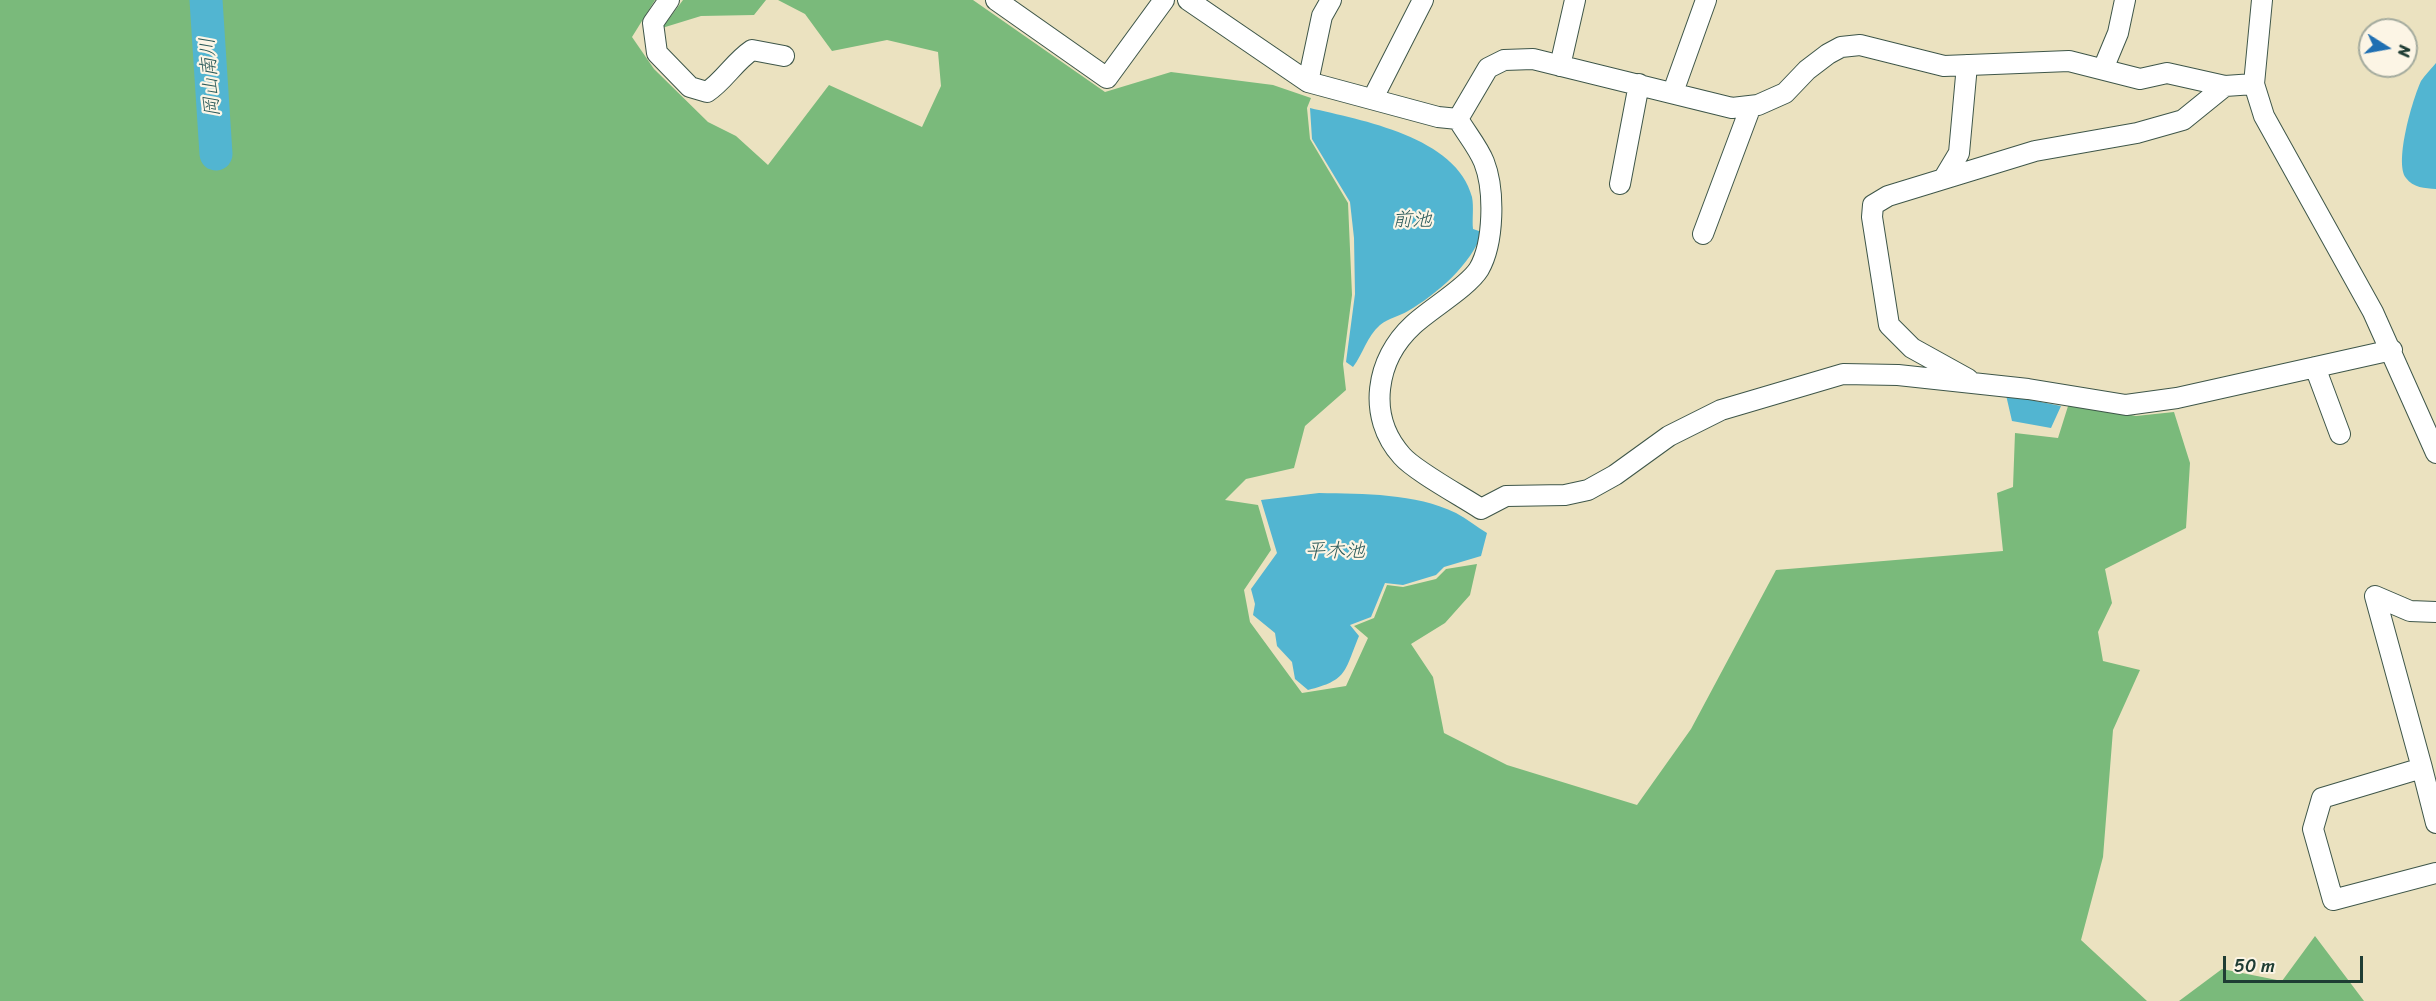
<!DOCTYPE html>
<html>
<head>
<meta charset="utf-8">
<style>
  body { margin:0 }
  #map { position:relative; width:2436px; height:1001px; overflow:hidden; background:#ebe2c0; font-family:Sriracha,sans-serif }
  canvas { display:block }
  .north { position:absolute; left:2358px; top:18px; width:60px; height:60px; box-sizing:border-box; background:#fcf5e5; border:2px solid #a4ab9e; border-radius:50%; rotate:101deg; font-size:16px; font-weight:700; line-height:24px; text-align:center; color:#1f3d34 }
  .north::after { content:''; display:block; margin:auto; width:21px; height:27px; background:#1f6fb2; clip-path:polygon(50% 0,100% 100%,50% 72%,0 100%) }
  .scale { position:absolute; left:2223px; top:956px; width:140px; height:27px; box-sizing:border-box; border:3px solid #1f3d34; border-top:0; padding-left:8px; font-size:18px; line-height:21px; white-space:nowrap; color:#1f3d34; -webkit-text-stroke:4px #fcf5e5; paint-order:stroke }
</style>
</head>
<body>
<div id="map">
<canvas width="2436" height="1001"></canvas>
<div class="north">N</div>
<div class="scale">50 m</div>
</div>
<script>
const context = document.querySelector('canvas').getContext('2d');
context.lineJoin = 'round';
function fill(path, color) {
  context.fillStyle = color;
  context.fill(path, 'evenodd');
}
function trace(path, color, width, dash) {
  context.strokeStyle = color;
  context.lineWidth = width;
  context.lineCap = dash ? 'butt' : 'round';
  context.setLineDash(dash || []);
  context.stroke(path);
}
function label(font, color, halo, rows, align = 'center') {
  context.font = font + ' Sriracha,"Klee One",sans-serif';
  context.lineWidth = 4.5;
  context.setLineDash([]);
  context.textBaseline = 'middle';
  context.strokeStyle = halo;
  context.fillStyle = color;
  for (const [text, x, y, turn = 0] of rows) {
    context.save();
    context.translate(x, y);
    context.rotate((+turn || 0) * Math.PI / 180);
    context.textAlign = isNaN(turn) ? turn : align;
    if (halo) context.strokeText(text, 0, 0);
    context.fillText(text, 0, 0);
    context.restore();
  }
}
fill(new Path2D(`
  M0,0H655L632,37L654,69L708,122L736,136L768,165L829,85L922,127L941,86L938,52L887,40L832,51L805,14L778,0H973L1105,92L1171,72L1273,85L1311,98L1307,108L1310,139L1348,203L1352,295L1343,364L1346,390L1305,426L1294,468L1246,479L1225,500L1258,505L1271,550L1244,590L1250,622L1302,693L1346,686L1368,638L1354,626L1374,618L1387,585L1403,587L1436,579L1446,569L1477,564L1470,595L1445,623L1411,644L1433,677L1444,733L1507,765L1637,805L1691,729L1776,570L2003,551L1997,493L2013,487L2015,433L2058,438L2069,403L2136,416L2174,412L2190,463L2186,528L2105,569L2112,603L2098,632L2103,661L2140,670L2113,730L2103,857L2081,940L2147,1001H0Z
  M683,0H766L754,15L701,16L662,28Z
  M2315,936L2364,1001H2179L2222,969L2282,981Z`), '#7aba7b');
fill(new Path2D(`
  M2436,63V189C2425,188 2413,188 2406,178C2394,162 2413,98 2421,81C2425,75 2431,69 2436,63Z
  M1310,108C1361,120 1457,137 1472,197C1474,207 1472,219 1473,229L1482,232C1472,264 1437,294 1408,311C1400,316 1389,318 1380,325C1367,336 1363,354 1353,367L1346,362L1355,294L1354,238L1350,202L1312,139Z
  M2006,395L2061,406L2051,428L2012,421Z
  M1319,493C1364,494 1415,493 1456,513C1467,519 1477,527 1487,533L1481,556L1444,567L1436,575L1403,585L1385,583L1371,617L1350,625L1359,636C1344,672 1348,680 1308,690L1295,679L1292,662L1277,646L1275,633L1253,615L1255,604L1251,589L1277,553L1261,500Z`), '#52b5d1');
trace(new Path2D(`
  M206,0L216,154`), '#52b5d1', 33);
const street = new Path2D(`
  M669,0L653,23L657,53L690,87L707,92C724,81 734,62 752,50L784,56
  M996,0L1107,78L1164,0
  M1188,0L1308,82L1438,117L1458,119L1488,68L1504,60L1533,59L1732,108L1758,105L1785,93L1807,70L1828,54L1841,47L1860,45L1944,66L2069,61L2140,79L2167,73L2225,86L2254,84
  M2262,0L2254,84L2264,116L2373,312L2436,453
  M1560,66L1575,0
  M2103,69L2118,33L2125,0
  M1308,82L1322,16L1331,0
  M1673,92L1706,0
  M1373,98L1423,0
  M1458,119C1466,133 1478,147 1484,162C1495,190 1494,243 1479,269C1468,287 1430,309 1413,325C1376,359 1366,416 1402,456C1415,471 1463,497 1481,509L1506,496L1565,495L1588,490L1615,475L1669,436L1721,410L1843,374L1898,375L2028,389L2126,405L2177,398L2392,350
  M1944,178L1959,153L1967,65
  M1620,184L1639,84
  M1703,234L1751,106
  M2315,367L2340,434
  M1968,379L1912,348L1889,325L1872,217L1873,205L1888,196L2035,151L2137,133L2183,120L2225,86
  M2436,612L2410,611L2375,596L2422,768L2322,798L2313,829L2333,900L2436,873
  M2422,768L2436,823`);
trace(street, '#3e5649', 22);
trace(street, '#fff', 20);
label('italic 20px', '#2c5b5b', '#fcf5e5', [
  ["岡山南川",211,77,-94],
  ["前池",1412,221],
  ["平木池",1335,552]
]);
</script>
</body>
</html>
